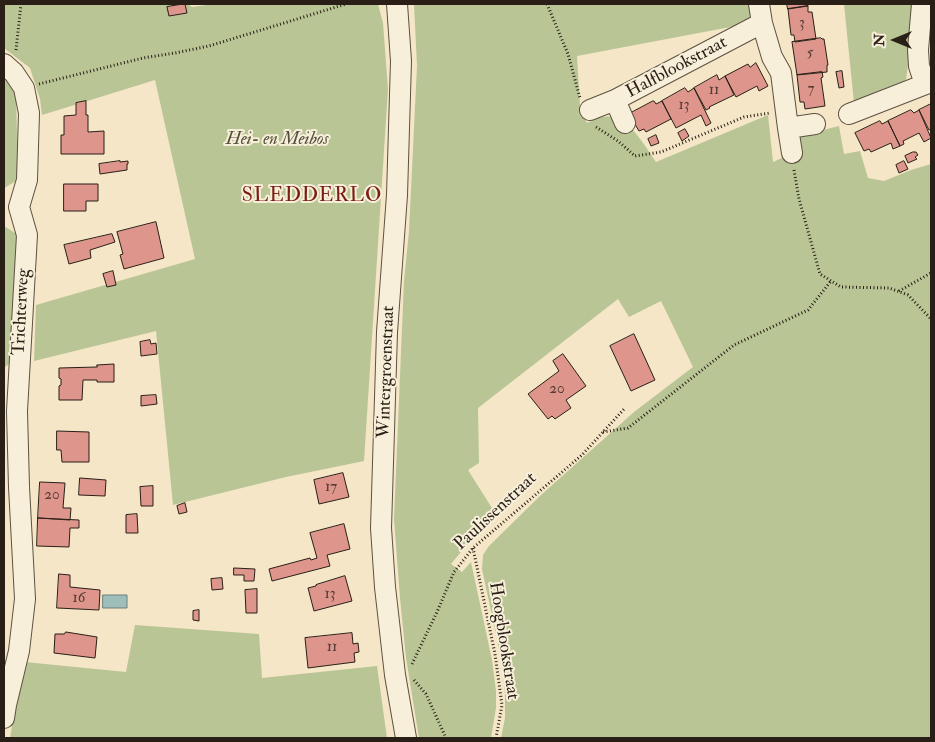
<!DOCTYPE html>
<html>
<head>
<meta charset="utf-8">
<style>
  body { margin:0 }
  #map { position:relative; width:935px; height:742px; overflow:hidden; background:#f4e6c6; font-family:"IM FELL Double Pica",serif }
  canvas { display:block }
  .frame { position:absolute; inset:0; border:5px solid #291f16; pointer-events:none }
  .north { position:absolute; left:870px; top:15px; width:50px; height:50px; -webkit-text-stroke:4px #f8efda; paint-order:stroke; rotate:270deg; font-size:14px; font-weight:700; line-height:20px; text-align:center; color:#291f16 }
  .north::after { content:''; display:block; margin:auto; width:18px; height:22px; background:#291f16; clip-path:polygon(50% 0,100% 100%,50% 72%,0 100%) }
</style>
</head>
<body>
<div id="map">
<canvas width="935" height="742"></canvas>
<div class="frame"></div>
<div class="north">N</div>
</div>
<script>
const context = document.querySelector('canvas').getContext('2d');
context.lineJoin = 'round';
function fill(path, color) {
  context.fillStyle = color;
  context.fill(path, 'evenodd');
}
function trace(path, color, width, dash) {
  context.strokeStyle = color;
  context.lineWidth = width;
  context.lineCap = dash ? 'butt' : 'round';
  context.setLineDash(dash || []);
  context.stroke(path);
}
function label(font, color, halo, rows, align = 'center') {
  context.font = font + ' "IM FELL Double Pica",serif';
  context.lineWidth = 4;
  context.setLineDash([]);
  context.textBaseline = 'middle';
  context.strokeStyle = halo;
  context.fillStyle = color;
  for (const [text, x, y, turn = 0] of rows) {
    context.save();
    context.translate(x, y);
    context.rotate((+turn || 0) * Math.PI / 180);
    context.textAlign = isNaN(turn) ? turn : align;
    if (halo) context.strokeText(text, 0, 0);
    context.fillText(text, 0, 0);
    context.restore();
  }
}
fill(new Path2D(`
  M4,4H188L192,7L215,4H378L383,23L388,89L364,461L286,477L173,505L156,331L34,361L36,305L195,259L155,80L42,115L40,99L30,68L4,48Z
  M414,4H749L751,16L741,25L577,56L580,106L587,123C592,121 597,118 602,117C627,112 644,145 656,162L768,115L773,162L784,157L796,137L839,126L844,154L860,151L868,178L884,181L911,170L931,164V738H501L505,718V693L503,674L497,639L482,569L483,555L489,546L541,495L634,412L693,367L661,301L629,317L618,299L478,408L479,463L468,470L497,516L469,542L451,564L462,572L471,562L492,660L496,691V708L491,738H419L406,658L400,598L394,519L404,281L409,231L417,66Z
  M844,4H916L906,80L854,103Z
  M4,73L16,95L18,180L4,188Z
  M4,226L20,236L14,360L4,368Z
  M135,625L259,634L262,678L377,666L387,738H10L16,704L25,662L126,672Z`), '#bac596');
const water = new Path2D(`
  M103,595H127V608H103Z`);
fill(water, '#9ebebc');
trace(water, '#6f7e7a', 1);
const building = new Path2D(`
  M185,4L187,13L169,16L167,7Z
  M787,4H807L808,6L788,9Z
  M808,6V12H812L816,39L795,42L794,35H791L788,9Z
  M821,38L822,39H824L828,65H827V72L797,75L792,42Z
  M756,63L768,86L759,91L757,86L736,97L725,76L748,64L750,67Z
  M842,71L844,87L839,88L836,72Z
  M822,72L823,77L821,78L825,106L805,109L804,102H800L797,75Z
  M717,75L719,80L725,76L734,95L709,107L710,108L706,110L694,88Z
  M685,88L688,92L694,88L711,123L706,126L701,115L676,128L662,101Z
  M86,101V115H88V132L104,131V154H61V135H64V116L76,115V103Z
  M653,101H654L656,104L662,101L671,119L646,132L644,129L639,131L629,114Z
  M931,104V129L929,130L919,110Z
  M911,110L914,113L919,110L931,138L924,142L919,133L903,141L904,144L900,146L888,121Z
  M880,121L882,124L888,121L900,146L893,149L891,143L871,152L869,149L864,151L855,133Z
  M685,129L689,136L682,141L678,133Z
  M656,135L659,143L651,146L648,139Z
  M913,152H916L918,155L915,157L917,159L908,163L905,156Z
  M120,161V162L128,161V164H127V170L100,174L99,164Z
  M904,161L908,169L899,173L896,165Z
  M64,184H98V201H86V211H64Z
  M156,222L164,258L124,269L120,255L123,254L117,232Z
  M112,234L115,242L90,250L91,258L69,264L64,245Z
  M113,271L116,285L107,287L103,274Z
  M634,334L655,380L631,391L610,346Z
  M150,340L151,344L156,343L157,354L141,356L140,342Z
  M563,354L586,386L566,400L571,408L555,419L552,416L548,419L528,394L559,371L553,361Z
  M97,365L114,364V382H97V380H83L82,400H59V386L61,385V379L59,378V368L97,367Z
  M156,395L157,404L141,406V396Z
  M57,431L89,432V462H62L61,450H57Z
  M343,473L349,497L319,504L314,480Z
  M80,478L106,480L105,496L79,495Z
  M40,482L65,483L63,508H71L70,520L38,518Z
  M153,486V506H141L140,487Z
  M185,503L187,512L179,514L177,506Z
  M137,514L138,533H126V515Z
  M38,518L79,520V528H70L69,547L37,546Z
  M344,524L350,549L327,555L330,566L272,581L269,569L310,558L311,560L317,558L310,533Z
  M234,568L255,569L254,581H244V575H234Z
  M59,574L70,575V587L100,590L99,610L57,608Z
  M345,576L352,601L314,611L308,588L316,586V585Z
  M222,578L223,589L212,590L211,579Z
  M257,589V613H246L245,590Z
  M199,610V621L193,620V611Z
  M66,632L97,637L95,658L54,653L55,634H64Z
  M352,633L353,644L358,643L359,652L354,653L355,662L308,668L305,638Z`);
fill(building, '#dd958c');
trace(building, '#291f16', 1);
const minor = new Path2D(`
  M397,4L401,61L397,195L387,332L381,528L385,587L395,675L406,738
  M759,4L762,23L772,57L781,73L788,128L815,124
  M922,4L918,50L919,66L925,84
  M4,64L14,73L24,88L29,113L27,180L19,207L27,235L17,411L19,487L25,599L19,651L6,705L4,718
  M615,100L625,123
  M590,110L615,100L762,23
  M849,114L931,82
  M788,128L792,153`);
trace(minor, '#5c5142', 22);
trace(new Path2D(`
  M547,4L568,54L580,98
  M16,50L21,4
  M39,84L143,58L175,53L209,46L346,4
  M596,127L618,141L635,156L661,152L744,117L770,113
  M794,170L799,199L820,274L841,287L889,288L908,295L931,319
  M899,291L931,273
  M603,432L628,428L734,345L808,310L831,281
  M473,548L495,654L502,705L496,738
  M412,664L437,612L454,572L473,548L582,455L625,408
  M414,680L426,694L446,738`), '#291f16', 3, [1, 2.5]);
trace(minor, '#f8efda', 20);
label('15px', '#563c34', null, [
  ["3",802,24],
  ["5",810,54],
  ["7",811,90],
  ["11",714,91],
  ["13",684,106],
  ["20",557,390],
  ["17",331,488],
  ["20",52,496],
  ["13",330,595],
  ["16",79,599],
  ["11",332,648]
]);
label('18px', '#291f16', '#f8efda', [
  ["Halfblookstraat",677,68,-28],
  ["Trichterweg",22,312,-87],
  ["Wintergroenstraat",387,372,-88],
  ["Paulissenstraat",496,512,-43],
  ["Hoogblookstraat",503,641,81]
]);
label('italic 18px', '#54513c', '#f8efda', [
  ["Hei- en Meibos",277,140]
]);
context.letterSpacing = '1px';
label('20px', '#7a1f14', '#f8efda', [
  ["SLEDDERLO",312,197]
]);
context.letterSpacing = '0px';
</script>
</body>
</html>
